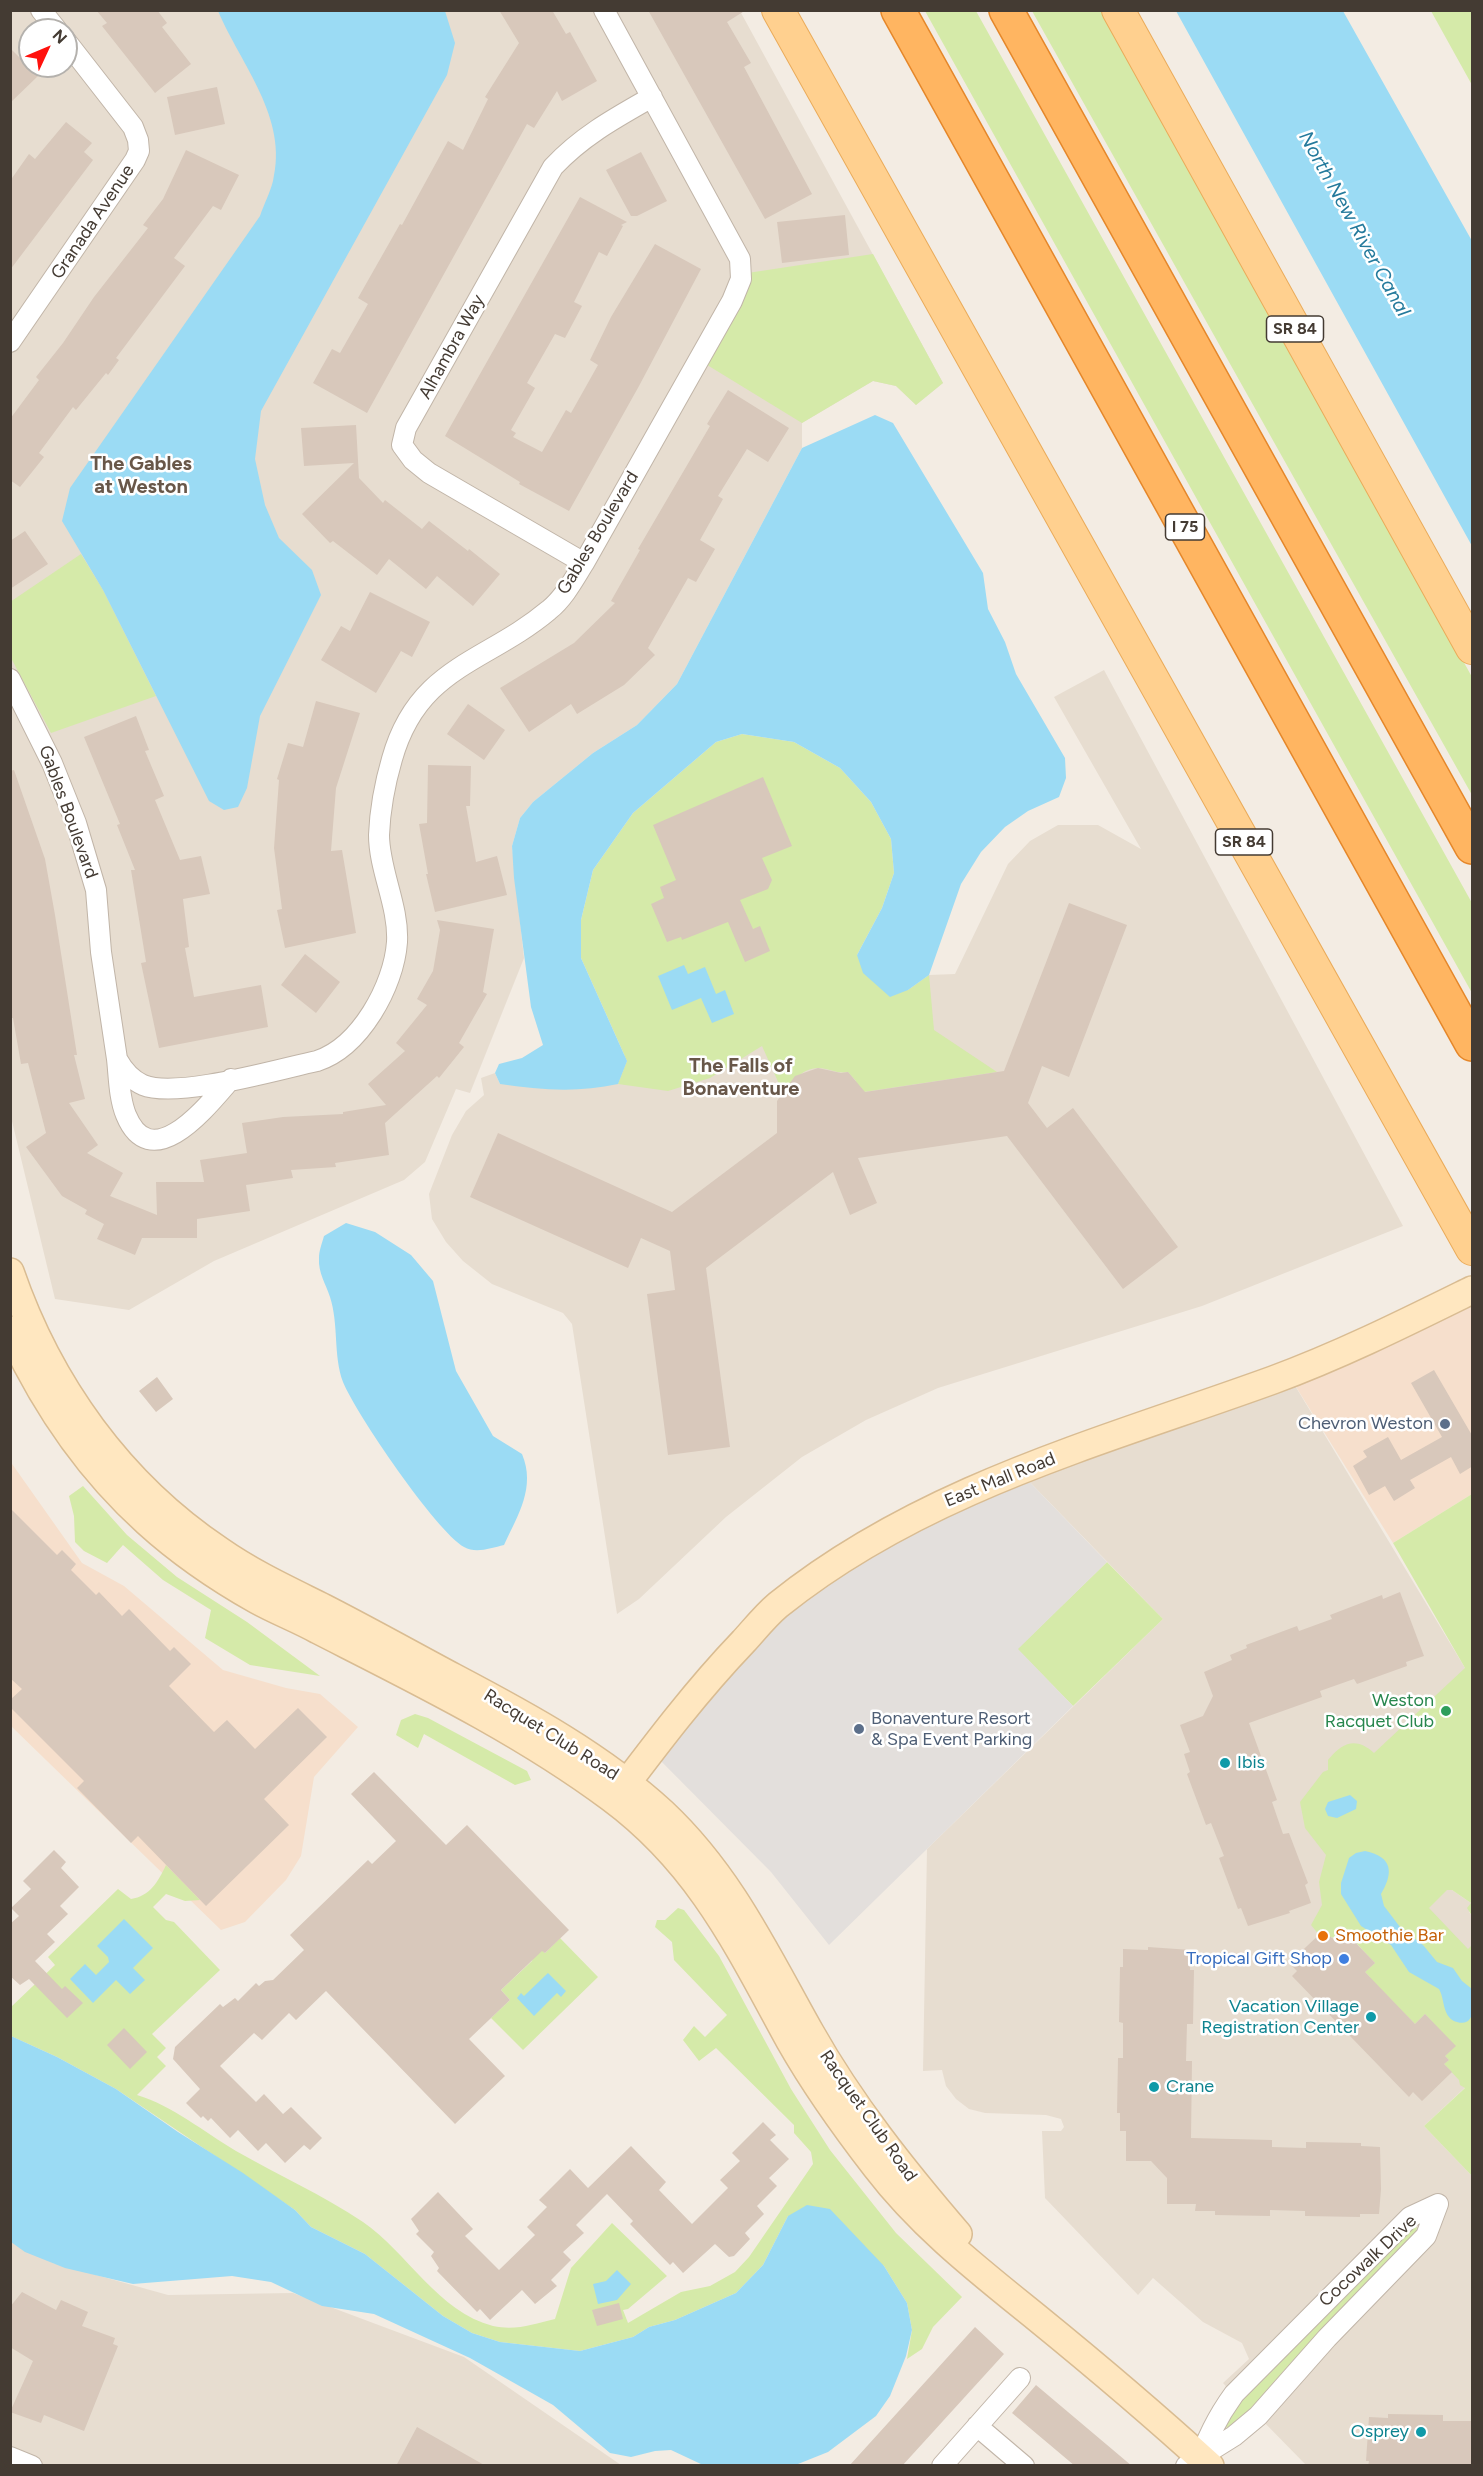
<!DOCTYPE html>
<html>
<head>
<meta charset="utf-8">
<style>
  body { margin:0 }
  #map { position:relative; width:1483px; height:2476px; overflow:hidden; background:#f3ece3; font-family:Figtree,sans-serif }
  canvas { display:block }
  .frame { position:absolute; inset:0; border:12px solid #443b33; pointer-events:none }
  .north { position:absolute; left:18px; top:18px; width:60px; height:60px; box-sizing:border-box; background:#fff; border:2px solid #b4b1ad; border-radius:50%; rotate:46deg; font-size:16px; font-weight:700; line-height:24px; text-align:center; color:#443b33 }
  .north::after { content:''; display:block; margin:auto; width:21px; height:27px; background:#ff110d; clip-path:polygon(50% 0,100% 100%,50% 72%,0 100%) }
</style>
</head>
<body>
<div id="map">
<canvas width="1483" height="2476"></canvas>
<div class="frame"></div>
<div class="north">N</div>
</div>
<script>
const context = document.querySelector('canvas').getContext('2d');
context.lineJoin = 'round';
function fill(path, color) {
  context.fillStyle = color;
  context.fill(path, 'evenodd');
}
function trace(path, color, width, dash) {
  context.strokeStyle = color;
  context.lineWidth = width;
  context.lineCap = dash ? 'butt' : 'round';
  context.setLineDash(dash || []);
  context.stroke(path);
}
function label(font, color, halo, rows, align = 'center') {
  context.font = font + ' Figtree,sans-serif';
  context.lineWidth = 5;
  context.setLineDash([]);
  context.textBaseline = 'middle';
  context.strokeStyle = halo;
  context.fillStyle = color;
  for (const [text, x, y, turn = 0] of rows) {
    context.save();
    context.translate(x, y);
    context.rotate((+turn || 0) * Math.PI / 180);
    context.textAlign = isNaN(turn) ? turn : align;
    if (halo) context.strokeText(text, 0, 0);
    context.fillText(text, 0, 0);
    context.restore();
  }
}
fill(new Path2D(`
  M10,11H740L943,383L916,405L896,386L873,381L802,423V448L677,684L637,725L593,753L533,802L520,818L512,846L524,958L470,1093L456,1089L425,1162L404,1180L214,1261L129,1310L55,1299L11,1117ZM30,30H66V66H30Z
  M1104,670L1403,1226L1202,1306L938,1388L866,1420L802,1457L726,1517L639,1599L617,1614L572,1324L563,1313L492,1284L463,1261L446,1242L432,1219L429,1194L452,1135L466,1111L484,1095L481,1078L495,1073L500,1084L908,990L929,975L955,974L1008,864L1030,841L1058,825H1098L1141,849L1054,697Z
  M1288,1374L1465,1668L1452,1890L1471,1903L1469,1912L1472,1916V2081L1424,2126L1472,2176V2465H1306L1258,2416L1200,2457L1233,2394L1223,2383L1249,2359L1242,2343L1203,2322L1153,2278L1138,2295L1045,2198L1042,2131H1061L1064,2127L1061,2119L1046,2115L985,2113L969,2109L956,2099L946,2086L942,2070L923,2071L927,1849L1163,1619L1018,1470Z
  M10,2233L53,2263L168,2295L293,2293L464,2357L621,2465H11Z`), '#e7ddd0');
fill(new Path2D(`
  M1472,1290V1494L1393,1543L1288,1374Z
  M10,1461L82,1563L124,1586L223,1670L286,1688L320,1694L358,1727L314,1777L301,1856L286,1880L245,1922L221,1930L11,1726Z`), '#f6dfcc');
fill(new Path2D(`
  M925,11H976L1472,903V993Z
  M1032,11H1103L1472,677V795Z
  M1431,11H1472V85Z
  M873,254L943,383L916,405L896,386L873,381L802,423L699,360L741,274Z
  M81,554L103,590L156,696L51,733L11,658L10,602Z
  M742,734L794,742L840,768L871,802L891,839L894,873L882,908L857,955L908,990L929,975L934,1030L997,1072L857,1093L856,1081L848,1072C838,1074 830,1069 820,1068C802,1067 792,1082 784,1095L762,1046L710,1078L668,1091L618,1084L627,1061L581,958V920L593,870L633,813L716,742Z
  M83,1486L127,1535L177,1577L247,1622L320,1676L250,1665L205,1638L211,1610L163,1580L123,1545L107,1563L84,1551L75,1542L74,1516L69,1496Z
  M1472,1494V1916L1467,1908L1471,1903L1452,1890H1447L1429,1908L1468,1949L1472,1945V2176L1424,2126L1465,2088L1460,2085L1459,2080L1444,2064L1449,2060L1445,2056L1455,2046L1425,2014L1415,2024L1374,1982L1367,1980L1370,1977L1365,1972L1375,1963L1346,1932L1336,1941L1332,1937L1320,1936L1311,1925L1322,1905L1319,1882L1326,1855L1305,1828L1300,1802L1323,1772L1328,1770V1760C1343,1742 1356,1737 1374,1753L1465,1668L1393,1543Z
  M1107,1562L1163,1619L1073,1706L1017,1649Z
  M415,1714L428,1718L527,1771L531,1780L515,1785L424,1734L418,1748L396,1735L401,1720Z
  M166,1865L200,1900L185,1901L166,1894L153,1907L166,1920L174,1922L220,1970L152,2034L166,2048L157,2057L166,2066L137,2095C173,2106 204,2132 236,2151C278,2175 323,2195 363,2222C407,2252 438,2312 493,2326C516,2331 533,2324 555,2319L571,2268L612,2223L667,2276L628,2309L623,2310L628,2323L681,2292L710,2286L735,2272L749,2257L813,2164L811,2152L794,2133V2125L716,2048L699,2061L683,2040L694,2026L705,2037L727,2015L674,1960L672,1942L655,1927L657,1920H665L678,1908L684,1910L719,1956L791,2089L830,2150L896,2233L962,2297L933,2327L922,2349L907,2359L912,2330L907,2303L884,2266L788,2216L763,2265L736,2293L675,2320L649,2327L633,2337L580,2351L500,2342L472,2333L443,2316L365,2254L311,2227L295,2210L116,2089L57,2057L11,2036V2007L55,1965L48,1957L118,1889L131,1899C150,1896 158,1882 166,1865Z
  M560,1938L598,1977L523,2050L491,2018L510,2000L501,1990L532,1961L536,1944L545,1953Z
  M1417,2227L1413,2250L1258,2416L1225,2428L1234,2394L1396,2231Z`), '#d5eaa9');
fill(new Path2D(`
  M1018,1470L1107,1562L1018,1649L1073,1706L829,1945L771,1872L651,1751L776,1607Z`), '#e3dfdc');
fill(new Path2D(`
  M218,11H445L455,43L447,75L261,411L255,459L265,505L279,538L312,570L321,595L260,716L247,788L238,807L224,810L209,801L103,590L62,521L70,488L260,216C264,204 270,193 273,181C289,118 241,65 218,11Z
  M1176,11H1343L1472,241V546Z
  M875,415L893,423L983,573L988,609L1005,642L1016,674L1065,758L1066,778L1059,797L1028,811L1005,827L981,852L961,884L929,975L908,990L890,997L863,973L857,955L882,908L894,873L891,839L871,802L840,768L794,742L742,734L716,742L633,813L593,870L581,920V958L627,1061L618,1084C578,1093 540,1090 500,1084L495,1073L499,1064L522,1058L543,1045L531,1007L514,878L512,846L520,818L533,802L593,753L637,725L677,684L802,448Z
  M684,965L688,974L705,967L716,994L725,990L734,1014L712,1023L701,998L672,1010L658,976Z
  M346,1223L375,1232L411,1255L433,1281L456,1371L493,1436L522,1454C536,1487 518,1515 504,1545C491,1548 476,1554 464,1547C436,1531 356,1414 343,1382C333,1355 339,1325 330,1297C326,1284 318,1273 319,1258C319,1251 322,1243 324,1236Z
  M1350,1795L1357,1801L1356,1809L1337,1818L1328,1816L1325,1809L1328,1802Z
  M1365,1851C1394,1857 1393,1874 1381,1894L1384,1906L1400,1927L1423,1945L1437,1962L1453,1968L1462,1981L1472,1989C1473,2001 1477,2028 1457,2022C1452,2021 1448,2017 1446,2012C1443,2005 1443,1996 1439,1989L1409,1972L1391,1945L1361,1926L1341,1894V1883L1349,1858L1356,1853Z
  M124,1919L153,1948L133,1968L145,1980L130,1994L116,1980L93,2003L70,1979L85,1964L96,1975L109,1962L108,1957L97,1946Z
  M548,1973L566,1991L561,1997L557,1993L534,2016L517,1998L521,1993L524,1996Z
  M11,2036L57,2057L116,2089L178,2132L243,2173L295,2210L311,2227L365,2254L443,2316L472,2333L500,2342L580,2351L633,2337L649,2327L675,2320L736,2293L763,2265L788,2216L807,2205L830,2209L884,2266L907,2303L912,2330L906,2356L890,2396L876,2416L828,2452L793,2466L703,2465L671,2450L655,2451L631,2457L610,2453L553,2405L470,2358L374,2314L322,2306L271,2282L232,2276L133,2284L65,2268L25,2252L11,2242Z
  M617,2270L631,2284L617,2300L598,2304L593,2284L606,2281Z`), '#9bdbf4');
fill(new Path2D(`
  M96,10H157L167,23L162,27L191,64L155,93L102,26L107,23Z
  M499,10H552L566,34L570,32L597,81L562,101L557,91L534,128L527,124L367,413L313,383L332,349L340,353L368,304L358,298L400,224L402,225L448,141L463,150L488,99L485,97L519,43Z
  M648,10H746L727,22L751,63L744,67L812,194L765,219Z
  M10,48L38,76L10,103Z
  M217,87L225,124L175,135L167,97Z
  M66,122L92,143L84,152L93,160L10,270V181L29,154L35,159Z
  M186,150L239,175L221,210L213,206L174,258L185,266L116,358L119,360L108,375L106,373L76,410L73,407L39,453L44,457L20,487L10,480V419L39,380L36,377L63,343L94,297L148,228L143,225L163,199Z
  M641,152L667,201L637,216H631L606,170Z
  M580,197L627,222L621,225L623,226L607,256L599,252L574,302L582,306L565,338L555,334L527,383L535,388L511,430L516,433L513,437L542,452L566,410L571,413L598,365L590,360L611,317L655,244L701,269L639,386L569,511L519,484L520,482L445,436Z
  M845,215L849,255L782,263L777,222Z
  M728,390L789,428L768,462L747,449L718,496L723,499L700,540L715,549L696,582L688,578L648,648L655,655L624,685L577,714L571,704L529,732L500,688L574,643L615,603L611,601L640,550L638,549L710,426L707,424Z
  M356,425L359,478L383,503L385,500L422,529L429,521L468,551L469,549L500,574L473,606L437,576L426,589L389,559L377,575L333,541L330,543L302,514L354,463L304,466L301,428Z
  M25,531L48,564L10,589V541Z
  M370,592L430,622L412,657L401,651L376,693L321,660L341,626L350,631Z
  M316,701L360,713L336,788L331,851L342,850L356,933L285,948L277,910L282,909L274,848L279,780L277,779L288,743L303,747Z
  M468,704L505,730L484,760L447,734Z
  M136,716L149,750L145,751L164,796L155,800L180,860L201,856L210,894L183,899L189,947L185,948L194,997L261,985L268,1027L159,1048L141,963L146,962L131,870H135L117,825L120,824L84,737Z
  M428,765L471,766L470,806H466L476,862L497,856L507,895L435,912L426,874H428L419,824L427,823Z
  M14,770L45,859L55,915L77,1055H74L85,1099L69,1103L98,1145L87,1153L123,1173L110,1196L157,1215L156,1182H204L200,1160L247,1153L242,1123L283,1117L343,1114V1112L386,1105L368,1084L405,1051L396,1043L427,1005L417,999L433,971L440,930L437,920L494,929L483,992L487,994L459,1043L464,1047L439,1078L437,1076L385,1123L389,1155L335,1163L336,1167L291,1170L293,1178L246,1185L250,1211L197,1219V1238H142L135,1255L97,1239L104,1224L85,1214L87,1210L62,1196L26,1147L46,1133L28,1063L21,1064L13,1018H10V771Z
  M763,777L792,846L762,858L772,880L768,889L740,900L753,929L760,926L770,951L745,962L728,922L682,940L681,937L667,942L651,904L664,898L660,887L676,880L653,825Z
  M1069,903L1127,925L1069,1077L1042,1066L1028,1103L1047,1128L1073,1108L1178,1247L1123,1289L1007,1136L858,1158L877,1203L850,1215L833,1172L706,1268L730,1447L668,1455L647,1294L675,1290L670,1251L641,1238L628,1268L470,1197L498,1133L672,1212L777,1133V1101L795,1076L818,1068L841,1073L848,1072L865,1092L1004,1071Z
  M305,954L340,982L316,1013L281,985Z
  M1434,1370L1473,1437V1466L1460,1474L1451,1457L1410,1480L1415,1488L1394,1501L1385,1486L1369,1495L1353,1466L1367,1457L1363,1451L1388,1437L1401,1460L1442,1437L1411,1383Z
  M157,1377L173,1399L156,1412L139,1391Z
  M10,1508L57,1555L62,1550L76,1564L71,1570L96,1595L99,1592L122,1616L129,1609L170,1651L174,1647L191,1664L169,1686L214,1732L227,1720L255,1749L298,1708L327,1737L264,1799L289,1825L206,1906L138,1836L131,1843L77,1788L84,1781L10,1707V1700L22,1689L10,1678Z
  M1400,1592L1424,1656L1406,1662L1407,1666L1357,1684L1354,1679L1320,1691L1322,1697L1249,1723L1277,1800L1272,1802L1283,1834L1289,1833L1308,1883L1305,1885L1311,1903L1289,1911L1290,1913L1248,1926L1241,1908L1238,1909L1219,1858L1224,1856L1211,1823L1206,1825L1187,1774L1190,1772L1184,1754L1190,1752L1180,1725L1203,1716L1213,1696L1204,1672L1232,1660L1230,1655L1247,1648L1246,1645L1297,1626L1299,1631L1332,1619L1330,1615L1382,1595L1383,1599Z
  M374,1772L446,1845L467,1825L569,1930L545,1953L542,1951L501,1990L510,2000L469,2039L505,2076L455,2124L326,1991L296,2020L289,2013L262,2040L254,2033L220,2066L256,2102L264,2094L283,2114L291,2107L322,2138L310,2150L304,2145L285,2163L266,2143L258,2151L238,2130L230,2138L211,2118L208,2121L203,2116L201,2118L186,2103L200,2089L173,2059L175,2047L220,2004L223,2007L235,1998L238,2001L256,1983L259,1986L265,1981L273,1980L304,1950L290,1935L368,1860L372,1864L396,1841L351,1794Z
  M54,1850L66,1862L61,1868L79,1887L60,1906L68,1914L47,1934L55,1942L35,1961L62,1989L65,1986L83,2003L67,2018L29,1979L20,1985L10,1976V1924L19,1916L11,1908L31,1889L23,1881Z
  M1323,1931L1336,1941L1345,1932L1375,1963L1365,1972L1415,2024L1425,2014L1456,2046L1445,2056L1449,2060L1444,2064L1452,2072L1422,2101L1413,2092L1409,2097L1292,1976L1297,1971L1289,1963Z
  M1148,1947L1191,1950L1190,1970H1194L1193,2024H1187L1186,2061H1192L1191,2138L1272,2140V2147L1306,2148V2142L1361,2143V2146L1380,2147L1381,2189L1379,2214H1360V2217L1305,2216V2211L1270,2210V2216L1215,2215V2211H1195L1196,2204H1167V2178L1151,2161H1126V2131H1120V2113H1117L1118,2058H1123V2023L1119,2022L1120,1967H1123V1949L1148,1950Z
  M124,2028L147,2052L130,2069L107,2045Z
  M763,2122L776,2135L770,2140L789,2159L769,2178L777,2186L757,2206L764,2214L745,2233L750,2239L734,2256L729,2257L715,2244L683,2273L673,2262L670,2265L630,2224L633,2221L607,2194L576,2225L584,2233L563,2252L571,2260L551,2280L557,2286L535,2304L522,2290L490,2320L480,2309L477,2312L437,2271L439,2268L431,2256L434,2252L416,2234L419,2231L411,2219L438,2192L473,2229L465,2236L499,2270L535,2235L527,2227L547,2207L539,2200L570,2169L588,2188L631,2146L666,2182L659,2190L692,2224L728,2188L720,2180L740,2161L732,2153Z
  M22,2292L56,2310L61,2300L88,2312L82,2326L115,2338L113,2344L118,2346L84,2431L44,2415L41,2423L10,2412L33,2361L10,2347V2307Z
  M619,2303L623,2319L597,2326L592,2310Z
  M975,2327L1004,2354L902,2466H849Z
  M1036,2385L1132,2466H1075L1012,2413Z
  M1388,2414L1443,2415V2421H1473V2466H1368L1369,2461H1366L1369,2417L1388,2418Z
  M417,2427L486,2466H396Z`), '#d8c8bb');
const street = new Path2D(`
  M41,10L57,30
  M10,342L135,160L139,151L138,140L133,127L66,41
  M584,563L429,473L413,460L402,445L406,428L553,167C582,136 615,118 652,97
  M10,679L52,763L76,823L96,890L101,952L117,1059C123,1070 132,1080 143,1085C177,1099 279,1069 317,1061C360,1047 394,986 397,942C399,906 379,870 379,835C380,810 385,783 392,759C418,666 486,663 549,610C564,598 574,579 584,563L732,301L741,279L740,259L604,10
  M117,1059C119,1077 119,1098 126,1115C152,1178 209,1104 231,1079
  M977,2426L1024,2466
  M10,2457L32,2466
  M942,2466L1020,2378
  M1186,2466L1234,2436L1258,2416L1327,2338L1426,2236L1438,2204L1410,2217L1234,2394C1218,2416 1206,2439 1198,2466`);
const secondary = new Path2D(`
  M10,1272C49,1385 120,1484 220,1551C253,1574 288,1590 324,1608C367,1630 410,1654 453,1677C527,1716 601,1756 663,1813C730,1876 766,1954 810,2032C851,2105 904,2171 958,2234
  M10,1330C43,1402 87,1468 147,1522C180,1552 218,1578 257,1600C277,1611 298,1619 318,1630C418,1681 521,1731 611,1798C700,1864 739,1948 790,2041C815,2085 845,2127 876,2167C921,2226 979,2271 1036,2317C1095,2365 1154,2415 1210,2466
  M617,1796C657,1743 697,1690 743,1642C754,1630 765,1616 778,1605C922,1489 1102,1442 1273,1380C1341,1355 1407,1322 1472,1290`);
const primary = new Path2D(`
  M778,10L1472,1249
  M1118,10L1472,648`);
const highway = new Path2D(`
  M898,10L1472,1044
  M1006,10L1472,847`);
trace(street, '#c1b5a8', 22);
trace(secondary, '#d9bc92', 30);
trace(primary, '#eaab5a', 34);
trace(highway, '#e5872a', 36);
trace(street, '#fff', 20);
trace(secondary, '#ffe7c0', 27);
trace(primary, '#ffd08f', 32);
trace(highway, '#ffb561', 33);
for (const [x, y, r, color] of [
  [1445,1424,6,"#5c6f8a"],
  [1446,1711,6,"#2e9e5b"],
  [859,1729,6,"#5c6f8a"],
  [1225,1763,6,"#0f9aa8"],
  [1323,1936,6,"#e8710a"],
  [1344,1959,6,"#3f7fe0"],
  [1371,2017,6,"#0f9aa8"],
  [1154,2087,6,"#0f9aa8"],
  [1421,2432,6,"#0f9aa8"]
]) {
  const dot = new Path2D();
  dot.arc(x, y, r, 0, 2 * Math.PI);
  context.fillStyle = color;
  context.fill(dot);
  trace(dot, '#fff', 2);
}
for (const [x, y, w] of [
  [1295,329,57],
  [1185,527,39],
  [1244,842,57]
]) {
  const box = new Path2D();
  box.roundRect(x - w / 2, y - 13, w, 26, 4.5);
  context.fillStyle = '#fff';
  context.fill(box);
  trace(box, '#443b33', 1.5);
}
label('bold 16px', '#443b33', null, [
  ["SR 84",1295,329],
  ["I 75",1185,527],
  ["SR 84",1244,842]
]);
label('18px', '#443b33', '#fff', [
  ["Granada Avenue",93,222,-56],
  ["Alhambra Way",452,347,-61],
  ["Gables Boulevard",598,533,-59],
  ["Gables Boulevard",68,812,70],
  ["East Mall Road",1000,1480,-22],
  ["Racquet Club Road",551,1735,32],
  ["Racquet Club Road",868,2116,55],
  ["Cocowalk Drive",1368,2261,-43]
]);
label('18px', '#4e5e75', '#fff', [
  ["Chevron Weston",1433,1424],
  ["Bonaventure Resort",871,1719,"left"],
  ["& Spa Event Parking",871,1740,"left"]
], 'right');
label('18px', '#27864d', '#fff', [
  ["Weston",1434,1701],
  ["Racquet Club",1434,1722]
], 'right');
label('18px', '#0d838f', '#fff', [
  ["Ibis",1237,1763],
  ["Vacation Village",1359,2007,"right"],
  ["Registration Center",1359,2028,"right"],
  ["Crane",1166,2087],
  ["Osprey",1409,2432,"right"]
], 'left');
label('18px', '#c56008', '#fff', [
  ["Smoothie Bar",1335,1936]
], 'left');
label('18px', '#366cbe', '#fff', [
  ["Tropical Gift Shop",1332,1959]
], 'right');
label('italic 20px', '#247a9c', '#fff', [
  ["North New River Canal",1354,224,61]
]);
label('bold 20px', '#685749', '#fff', [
  ["The Gables",141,464],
  ["at Weston",141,487],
  ["The Falls of",741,1066],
  ["Bonaventure",741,1089]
]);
</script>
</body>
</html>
